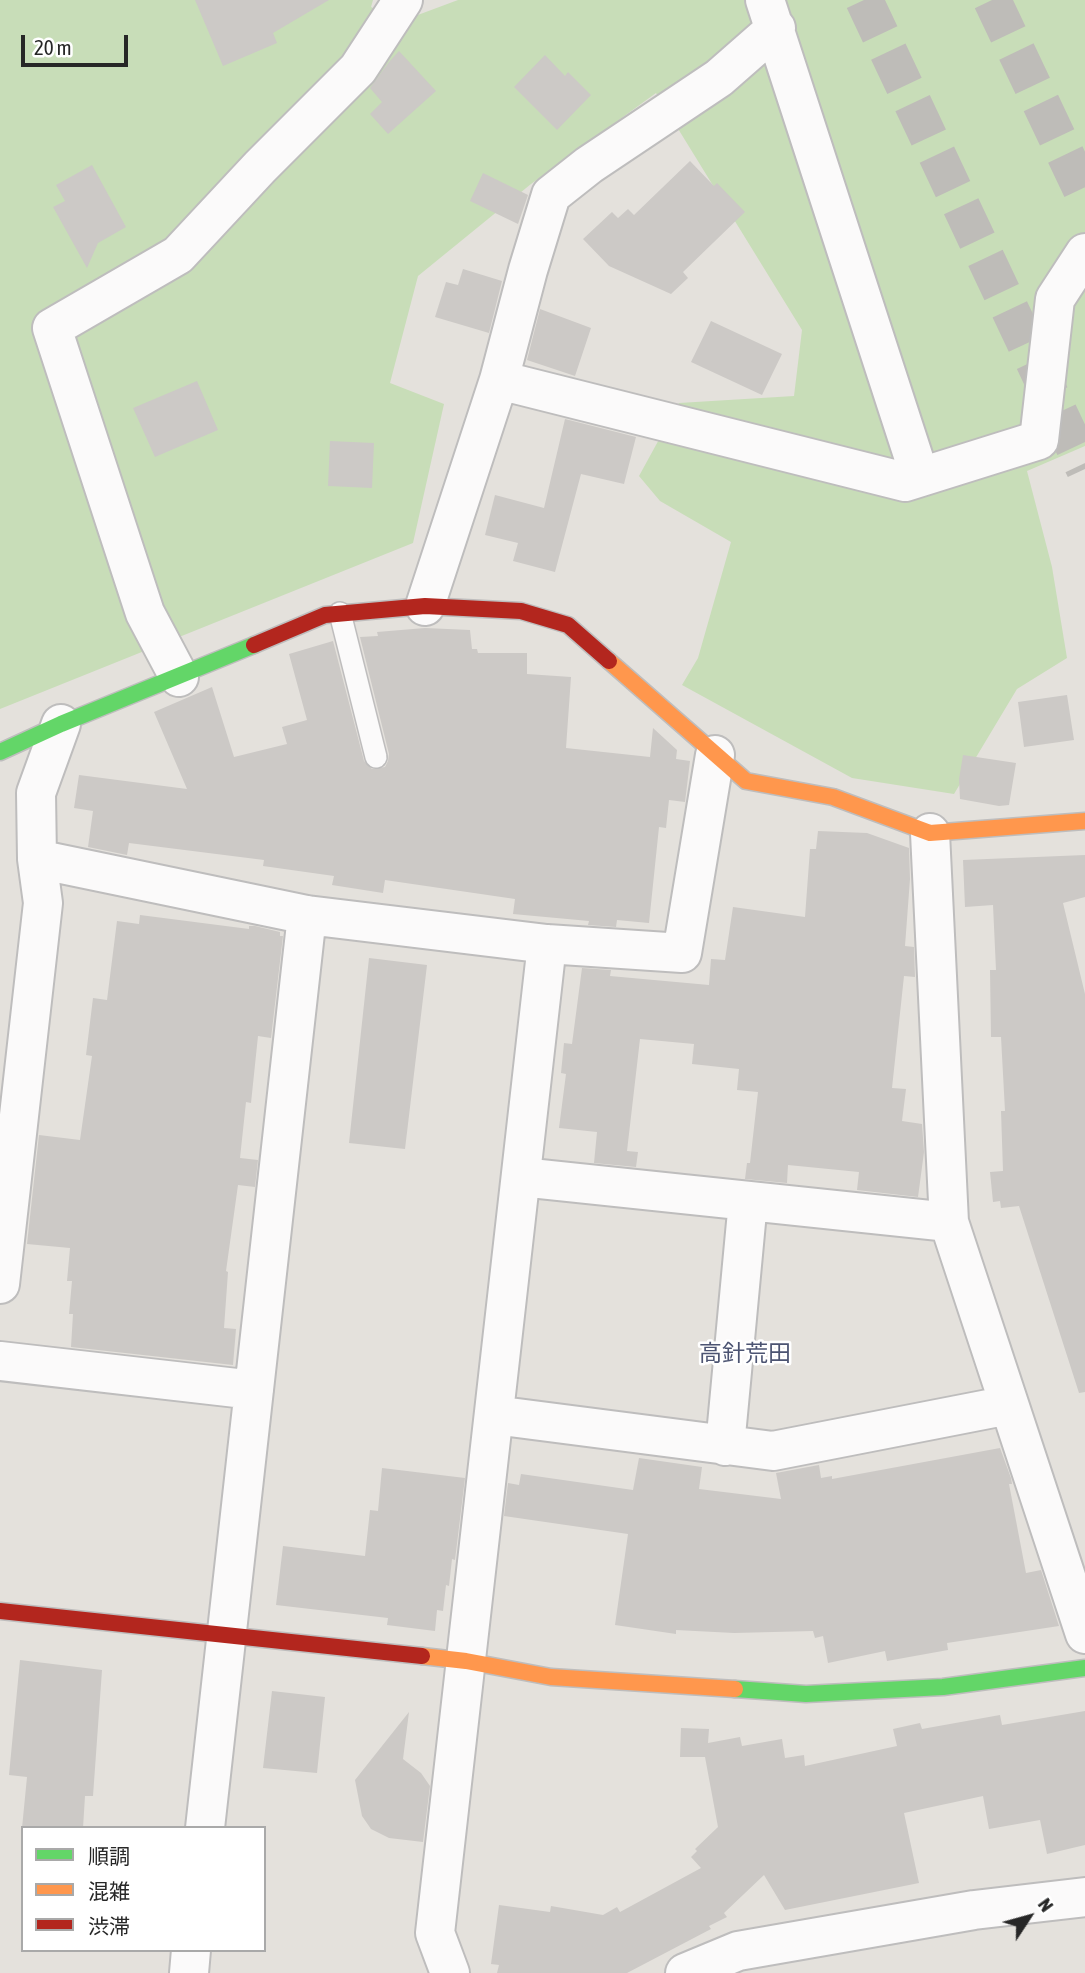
<!DOCTYPE html>
<html>
<head>
<meta charset="utf-8">
<style>
  body { margin:0 }
  #map { position:relative; width:1085px; height:1973px; overflow:hidden; background:#e4e1dc; font-family:"Asap Condensed","Noto Sans JP",sans-serif }
  canvas { display:block }
  .legend { position:absolute; left:21px; top:1826px; width:245px; height:126px; box-sizing:border-box; background:#fff; border:2px solid #a9a9a9; margin:0; padding:9px 12px; list-style:none; font-size:21px; color:#272727 }
  .legend li { display:flex; align-items:center; gap:14px; height:35px }
  .legend b { width:35px; border:2px solid #a9a9a9 }
  .north { position:absolute; left:994px; top:1882px; width:70px; height:70px; -webkit-text-stroke:5px #fff; paint-order:stroke; rotate:54deg; font-size:19px; font-weight:700; line-height:28px; text-align:center; color:#272727 }
  .north::after { content:''; display:block; margin:auto; width:24px; height:32px; background:#272727; clip-path:polygon(50% 0,100% 100%,50% 72%,0 100%) }
  .scale { position:absolute; left:21px; top:35px; width:107px; height:32px; box-sizing:border-box; border:4px solid #272727; border-top:0; padding-left:9px; font-size:21px; line-height:24px; white-space:nowrap; color:#272727; -webkit-text-stroke:5px #fff; paint-order:stroke }
</style>
</head>
<body>
<div id="map">
<canvas width="1085" height="1973"></canvas>
<ul class="legend">
<li><b style="height:9px;background:#63d668"></b>順調</li>
<li><b style="height:9px;background:#ff974d"></b>混雑</li>
<li><b style="height:9px;background:#b3261e"></b>渋滞</li>
</ul>
<div class="north">N</div>
<div class="scale">20 m</div>
</div>
<script>
const context = document.querySelector('canvas').getContext('2d');
context.lineJoin = 'round';
function fill(path, color) {
  context.fillStyle = color;
  context.fill(path, 'evenodd');
}
function trace(path, color, width, dash) {
  context.strokeStyle = color;
  context.lineWidth = width;
  context.lineCap = dash ? 'butt' : 'round';
  context.setLineDash(dash || []);
  context.stroke(path);
}
function label(font, color, halo, rows, align = 'center') {
  context.font = font + ' "Asap Condensed","Noto Sans JP",sans-serif';
  context.lineWidth = 5;
  context.setLineDash([]);
  context.textBaseline = 'middle';
  context.strokeStyle = halo;
  context.fillStyle = color;
  for (const [text, x, y, turn = 0] of rows) {
    context.save();
    context.translate(x, y);
    context.rotate((+turn || 0) * Math.PI / 180);
    context.textAlign = isNaN(turn) ? turn : align;
    if (halo) context.strokeText(text, 0, 0);
    context.fillText(text, 0, 0);
    context.restore();
  }
}
fill(new Path2D(`
  M0,0H373L371,7L399,22L458,0H1085V446L1027,471L1052,567L1067,658L1017,689L954,794L852,778L682,685L698,658L731,542L660,501L639,476L679,403L794,396L802,330L656,93L531,184L418,276L390,383L444,404L413,543L0,709Z`), '#c8ddb8');
fill(new Path2D(`
  M195,0H329L273,33L277,43L223,66Z
  M399,51L436,91L388,134L370,114L382,102L370,88L389,62Z
  M545,55L565,76L568,72L591,95L557,130L514,87Z
  M690,161L714,186L717,183L745,212L683,272L688,278L671,294L609,266L583,239L612,212L618,218L628,209L634,215Z
  M92,165L126,227L98,243L87,268L53,207L65,201L56,185Z
  M483,173L528,195L518,224L470,201Z
  M463,269L502,281L489,333L435,317L446,282L458,285Z
  M540,309L591,328L575,376L527,360Z
  M711,321L782,354L762,395L691,362Z
  M197,381L218,430L155,457L133,408Z
  M565,419L636,437L624,484L581,474L555,572L513,561L518,543L485,535L495,495L544,508Z
  M330,441L374,443L372,488L328,486Z
  M425,628L470,630L472,649H477L478,653H527V674L571,677L566,748L650,757L653,728L677,750L676,759L690,761L685,802L669,800L666,828L659,827L649,923L617,920L616,927L588,925L589,921L513,914L515,899L385,880L383,893L332,885L334,876L263,866L264,860L129,843L127,855L88,847L93,811L74,808L79,775L187,789L154,712L212,687L234,757L287,744L282,727L307,720L289,654L333,641L364,761L372,769L385,767L388,761L389,754L360,637L378,636L377,632Z
  M1067,695L1074,740L1024,747L1018,702Z
  M963,755L1016,763L1009,805L999,806L960,799L959,779Z
  M818,831L867,833L909,848L910,879L905,946L914,947L915,977L904,976L892,1088L906,1089L902,1121L922,1124L924,1152L918,1197L857,1190L859,1172L788,1165L787,1183L745,1179L747,1163H750L758,1092L737,1090L739,1069L692,1064L694,1044L640,1039L627,1151L638,1152L636,1167L594,1163L597,1132L559,1128L566,1074L561,1073L564,1043L572,1044L582,968L611,970L610,976L709,985L711,959L725,960L733,907L805,917L810,849H816Z
  M1085,855V897L1063,903L1085,994V1392L1079,1393L1019,1206L1001,1208L1000,1201L993,1202L990,1172L1003,1171L1001,1111H1005L1001,1037H991L990,970H996L993,905L965,907L963,860Z
  M140,915L249,929V926H255L280,932V936H283L271,1038L258,1036L251,1103L246,1102L240,1158L258,1160L255,1187L238,1185L226,1271L228,1272L224,1328L236,1329L233,1365L71,1347L73,1314H69L72,1281H67L70,1248L27,1244L39,1135L80,1140L92,1056L86,1055L93,998L107,1000L117,921L139,924Z
  M369,958L427,965L405,1149L349,1143Z
  M1000,1448L1011,1478L1012,1484H1009L1026,1573L1041,1570L1059,1626L947,1643L948,1650L887,1661L885,1651L828,1663L823,1636L815,1638L813,1631L734,1633L676,1630V1634L615,1625L628,1534L504,1516L508,1483L519,1485L521,1474L633,1490L639,1458L702,1467L699,1489L781,1499L776,1473L819,1465L821,1478L832,1476V1479Z
  M382,1468L465,1478L455,1560L452,1559L449,1586L446,1585L443,1611L437,1610L435,1631L387,1625L388,1618L276,1605L283,1546L365,1556L370,1510L378,1511Z
  M20,1660L102,1670L93,1796H85L83,1828H22L27,1777L9,1775Z
  M272,1691L325,1697L317,1773L263,1768Z
  M1085,1711V1845L1047,1854L1040,1820L989,1829L983,1796L904,1813L919,1883L785,1910L764,1875L724,1913L727,1917L709,1926L711,1929L627,1973H497L499,1965L491,1964L499,1905L550,1912L551,1906L603,1915L617,1907L620,1912L701,1868L691,1857L697,1851L695,1849L718,1827L705,1757H680L681,1728L709,1729L708,1743L740,1737L742,1746L782,1739L785,1758L804,1755L805,1766L897,1746L893,1729L920,1723L922,1729L1000,1715L1002,1725Z
  M409,1712L403,1759L421,1773L430,1786L423,1842L389,1838L371,1829L362,1816L355,1780Z`), '#ccc9c6');
trace(new Path2D(`
  M864,0L1085,469
  M992,0L1085,196`), '#bebcb8', 38, [38, 19]);
const lane = new Path2D(`
  M340,613L376,757`);
const street = new Path2D(`
  M765,0L920,477
  M499,380L905,482L1039,440L1055,299L1085,253
  M425,606L499,380L528,270L551,195L589,165L719,78L776,28
  M179,677L145,613L52,328L178,255L260,167L358,69L403,0
  M930,833L949,1222L1085,1634
  M37,859L307,915L547,944L682,953L715,755
  M521,1177L949,1222
  M0,1284L43,903L37,859L36,793L61,724
  M0,1361L254,1390
  M494,1415L773,1451L1009,1405
  M725,1446L748,1201
  M205,1828L307,915
  M189,1973L191,1950
  M450,1973L435,1933L547,944
  M685,1973L738,1951L974,1910L1085,1897`);
const fast = new Path2D(`
  M0,752L61,724L254,645
  M735,1689L806,1694L943,1687L1085,1668`);
const slow = new Path2D(`
  M609,661L746,781L833,797L930,833L1085,821
  M422,1656L466,1661L551,1677L735,1689`);
const jam = new Path2D(`
  M254,645L325,615L425,606L521,611L568,625L609,661
  M0,1611L422,1656`);
trace(lane, '#bebdbd', 24);
trace(street, '#bebdbd', 42);
trace(fast, '#bebdbd', 19);
trace(slow, '#bebdbd', 19);
trace(jam, '#bebdbd', 19);
trace(lane, '#fbfafa', 21);
trace(street, '#fbfafa', 38);
trace(fast, '#63d668', 16);
trace(slow, '#ff974d', 16);
trace(jam, '#b3261e', 16);
label('23px', '#4c5472', '#fff', [
  ["高針荒田",745,1354]
]);
</script>
</body>
</html>
